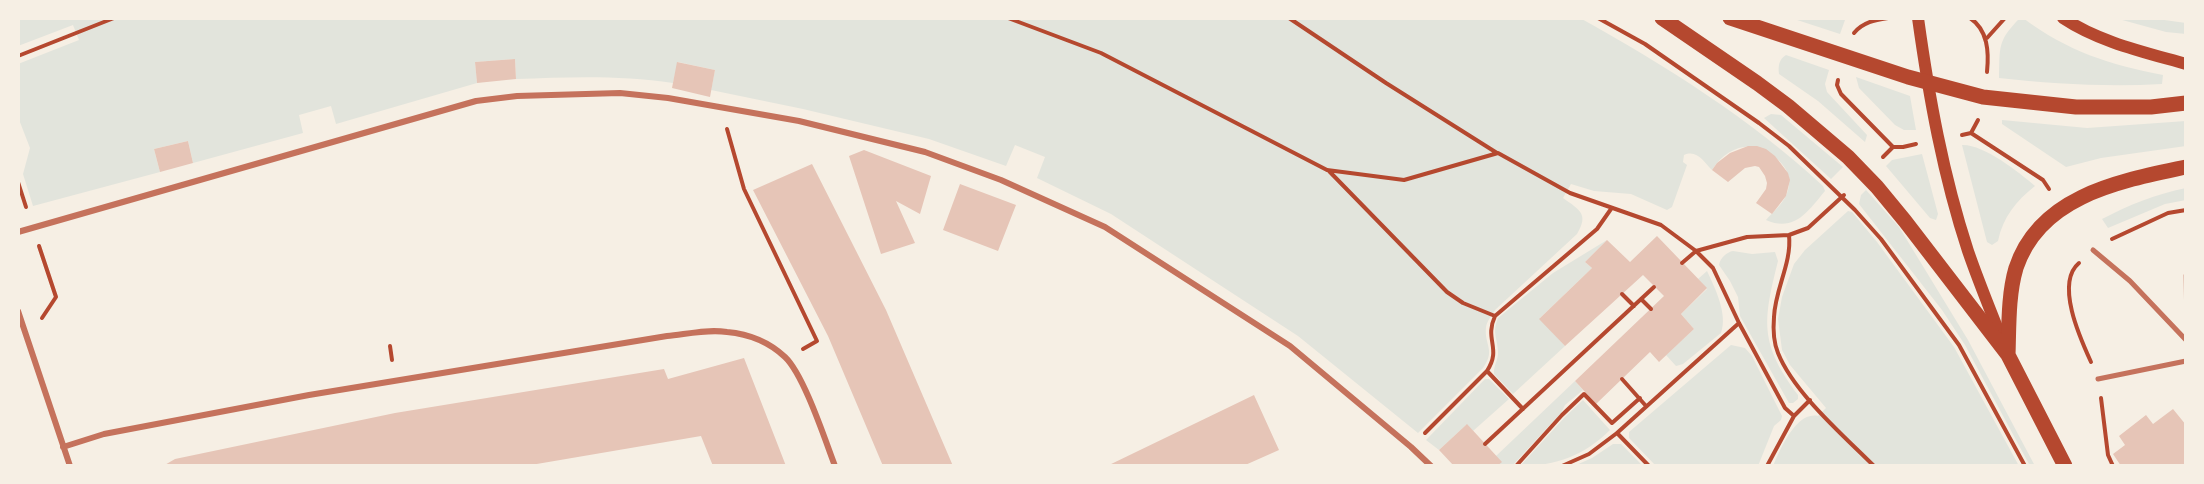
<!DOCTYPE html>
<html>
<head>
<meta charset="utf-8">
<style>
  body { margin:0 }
  #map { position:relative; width:2204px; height:484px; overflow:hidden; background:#f6efe4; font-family:"Alegreya Sans",sans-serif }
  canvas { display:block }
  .frame { position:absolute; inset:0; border:20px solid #f6efe4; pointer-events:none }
</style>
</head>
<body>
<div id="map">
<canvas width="2204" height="484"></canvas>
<div class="frame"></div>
</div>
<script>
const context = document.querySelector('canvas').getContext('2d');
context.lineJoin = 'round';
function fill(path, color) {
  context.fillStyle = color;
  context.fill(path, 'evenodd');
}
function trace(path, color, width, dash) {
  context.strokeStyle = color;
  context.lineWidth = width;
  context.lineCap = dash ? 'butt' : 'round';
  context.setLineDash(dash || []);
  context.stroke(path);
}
fill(new Path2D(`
  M18,18H1580C1666,66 1751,119 1823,186L1825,191C1809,210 1795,233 1766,220C1774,211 1785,202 1788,190C1791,180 1788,171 1782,164C1760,138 1730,142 1712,170C1704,162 1697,149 1684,155L1683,162L1687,165L1672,207L1667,210L1631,194L1594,191L1571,184L1563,198C1580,210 1589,214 1577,234L1495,310C1492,315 1487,321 1486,327C1484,345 1496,350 1483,368L1418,433L1298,336L1111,214L1037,178L1045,157L1015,145L1006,166L929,139L803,109L711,90L715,70L678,62L673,83C621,75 569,77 516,79L515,59L475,62L477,83L336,124L331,106L299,115L303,133L193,163L188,141L154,149L160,172L33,206L23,174L30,148L18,117V64L79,40L73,25L18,46Z
  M1791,18H1844L1845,20L1840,34Z
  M2020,18H2023C2067,51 2110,65 2163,75L2162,84C2107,87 2053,84 1999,78C2000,47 1997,41 2020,18Z
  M2115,18H2150L2186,23V34L2166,32Z
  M1786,55L1829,70L1825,84L1827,92L1867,135L1865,142L1818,101L1779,74C1778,66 1779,59 1786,55Z
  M1856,77L1910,96L1916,130H1904L1895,125L1859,88Z
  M1771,114L1781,115L1843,167L1831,179L1764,118Z
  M2002,120L2087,128L2186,121V146L2101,158L2066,167L2002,124Z
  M1962,145C1983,144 2019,172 2035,186C2016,201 2003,217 1998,241L1992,245L1987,242Z
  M1922,154L1938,214L1936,220L1930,218L1886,166L1892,160Z
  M2186,188V200L2165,204L2108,228L2102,219C2129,205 2156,194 2186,188Z
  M1866,190L1899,227L1968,340L2035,466H2030L1965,345L1942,310L1859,204L1861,195Z
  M1848,211L1852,212L1877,242L1954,347L2019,466H1773C1780,450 1796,411 1818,416L1826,408L1790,365L1782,350L1778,319L1782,297L1794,264L1805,250Z
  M1607,240L1585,262L1592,268L1540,318L1565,346L1513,394L1494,374C1493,366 1499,359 1498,351C1497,336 1492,333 1498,318L1553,273Z
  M1733,251L1752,254L1775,252L1778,261C1763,321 1759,343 1798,395V399L1793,403H1789L1740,316L1738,297L1730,281L1719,265C1720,258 1727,252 1733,251Z
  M1707,271C1715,288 1728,314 1721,333L1683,364L1676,366L1666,355L1694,329L1681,314L1707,289L1698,279Z
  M1731,345L1745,348L1752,356L1782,416L1781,420L1774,426L1758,466H1656L1629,438V432Z
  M1485,379H1489L1509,399L1473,431L1466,425L1439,450L1426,440Z
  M1575,381L1583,390L1565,405L1561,413L1512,466H1497L1496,456Z
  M1583,400L1610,430C1585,455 1556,466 1520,466L1565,417Z
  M1613,444H1621L1643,466H1574L1592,458Z`), '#e2e4dc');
fill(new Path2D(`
  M515,59L516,79L477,83L475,62Z
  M677,62L715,70L710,97L672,88Z
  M188,141L193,163L160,172L154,149Z
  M1748,146H1757L1766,149L1775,156L1788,173L1790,180L1786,196L1772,214L1756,203L1766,189L1767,183L1765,176L1759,167L1755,166L1745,168L1728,182L1712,170L1717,163L1730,153Z
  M864,150L931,176L920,214L896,201L915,243L881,254L849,156Z
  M812,164L886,310L953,466H883L828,336L753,190Z
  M960,184L1016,205L998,251L943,230Z
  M1657,236L1707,288L1681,314L1694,329L1659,362L1650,352L1596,404L1575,381L1664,296L1643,275L1565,346L1539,319L1592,268L1585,262L1607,240L1630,262Z
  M2186,272V304L2184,300L2183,275Z
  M744,358L786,466H713L701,436L525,466H163L175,459L395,413L664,369L668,379Z
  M1254,395L1279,450L1243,466H1107Z
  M2173,409L2186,425V466H2121L2113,454L2125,445L2119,436L2146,415L2153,424Z
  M1467,424L1502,462L1497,466H1454L1439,450Z`), '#e6c5b7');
trace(new Path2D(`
  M1008,18L1101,53L1327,170L1404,180L1498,153L1570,193L1661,225L1696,251L1713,268L1739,323L1785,408L1794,416L1767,466
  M1289,18L1386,83L1497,153
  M1598,18L1645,44L1759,123L1789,146L1855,210L1881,239L1959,345L2025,466
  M1970,18C1988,30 1989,52 1987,72
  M1854,33C1863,22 1875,20 1888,18
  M1987,38L2005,18
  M18,56L114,18
  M1838,80L1837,85L1841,94L1893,147H1903L1916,144
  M727,129L744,189L817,341L803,349
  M1971,133L1978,120
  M1962,135L1971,133L2043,180L2049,189
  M1883,157L1893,147
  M1328,170L1447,292L1463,303L1495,316
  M18,182L26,207
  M1789,235C1792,263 1775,289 1774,317C1773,329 1773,341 1778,353C1794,393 1843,435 1874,466
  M2112,239L2168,213L2186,210
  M39,246L56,297L42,318
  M1682,263L1696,251L1747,237L1789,235L1808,228L1844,195
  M2079,263C2055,283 2080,338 2091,362
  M1622,294L1634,306
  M1641,299L1651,309
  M390,346L392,360
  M1487,371L1523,409
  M1622,379L1646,406
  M2101,398L2108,455L2113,466
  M1794,416L1810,400
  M1425,433L1487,371C1502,348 1484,340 1495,316L1597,229L1611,209
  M1617,433L1649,466
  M1485,444L1654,287
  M1516,466L1562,415L1584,394L1612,423L1640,398
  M1562,466L1589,454L1617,433L1739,323`), '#b5482f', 4);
trace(new Path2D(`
  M2093,250L2130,281L2186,340
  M2098,379L2186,361`), '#c5725c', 5);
trace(new Path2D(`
  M18,232L476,101L517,96L620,93L668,98L799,121L925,152L1001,180L1105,227L1290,346L1411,447L1431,466
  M18,311L70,466
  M63,447L104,434L309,395L667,336C687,334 707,329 727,332C749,334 769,342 785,357C804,375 825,440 835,466`), '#c5725c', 6);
trace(new Path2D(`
  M1918,18C1929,97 1943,175 1968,251C1979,283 1992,314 2004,345
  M2063,18C2099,42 2144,52 2186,64`), '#b5482f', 12);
trace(new Path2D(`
  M1662,18L1757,83L1788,106L1848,157L1877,187L1905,221L2008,355L2065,466
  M1730,18L1908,77L1983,97L2076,107H2151L2186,103
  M2008,355C2009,327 2008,295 2016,268C2040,195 2121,181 2186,167`), '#b5482f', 15);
</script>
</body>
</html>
